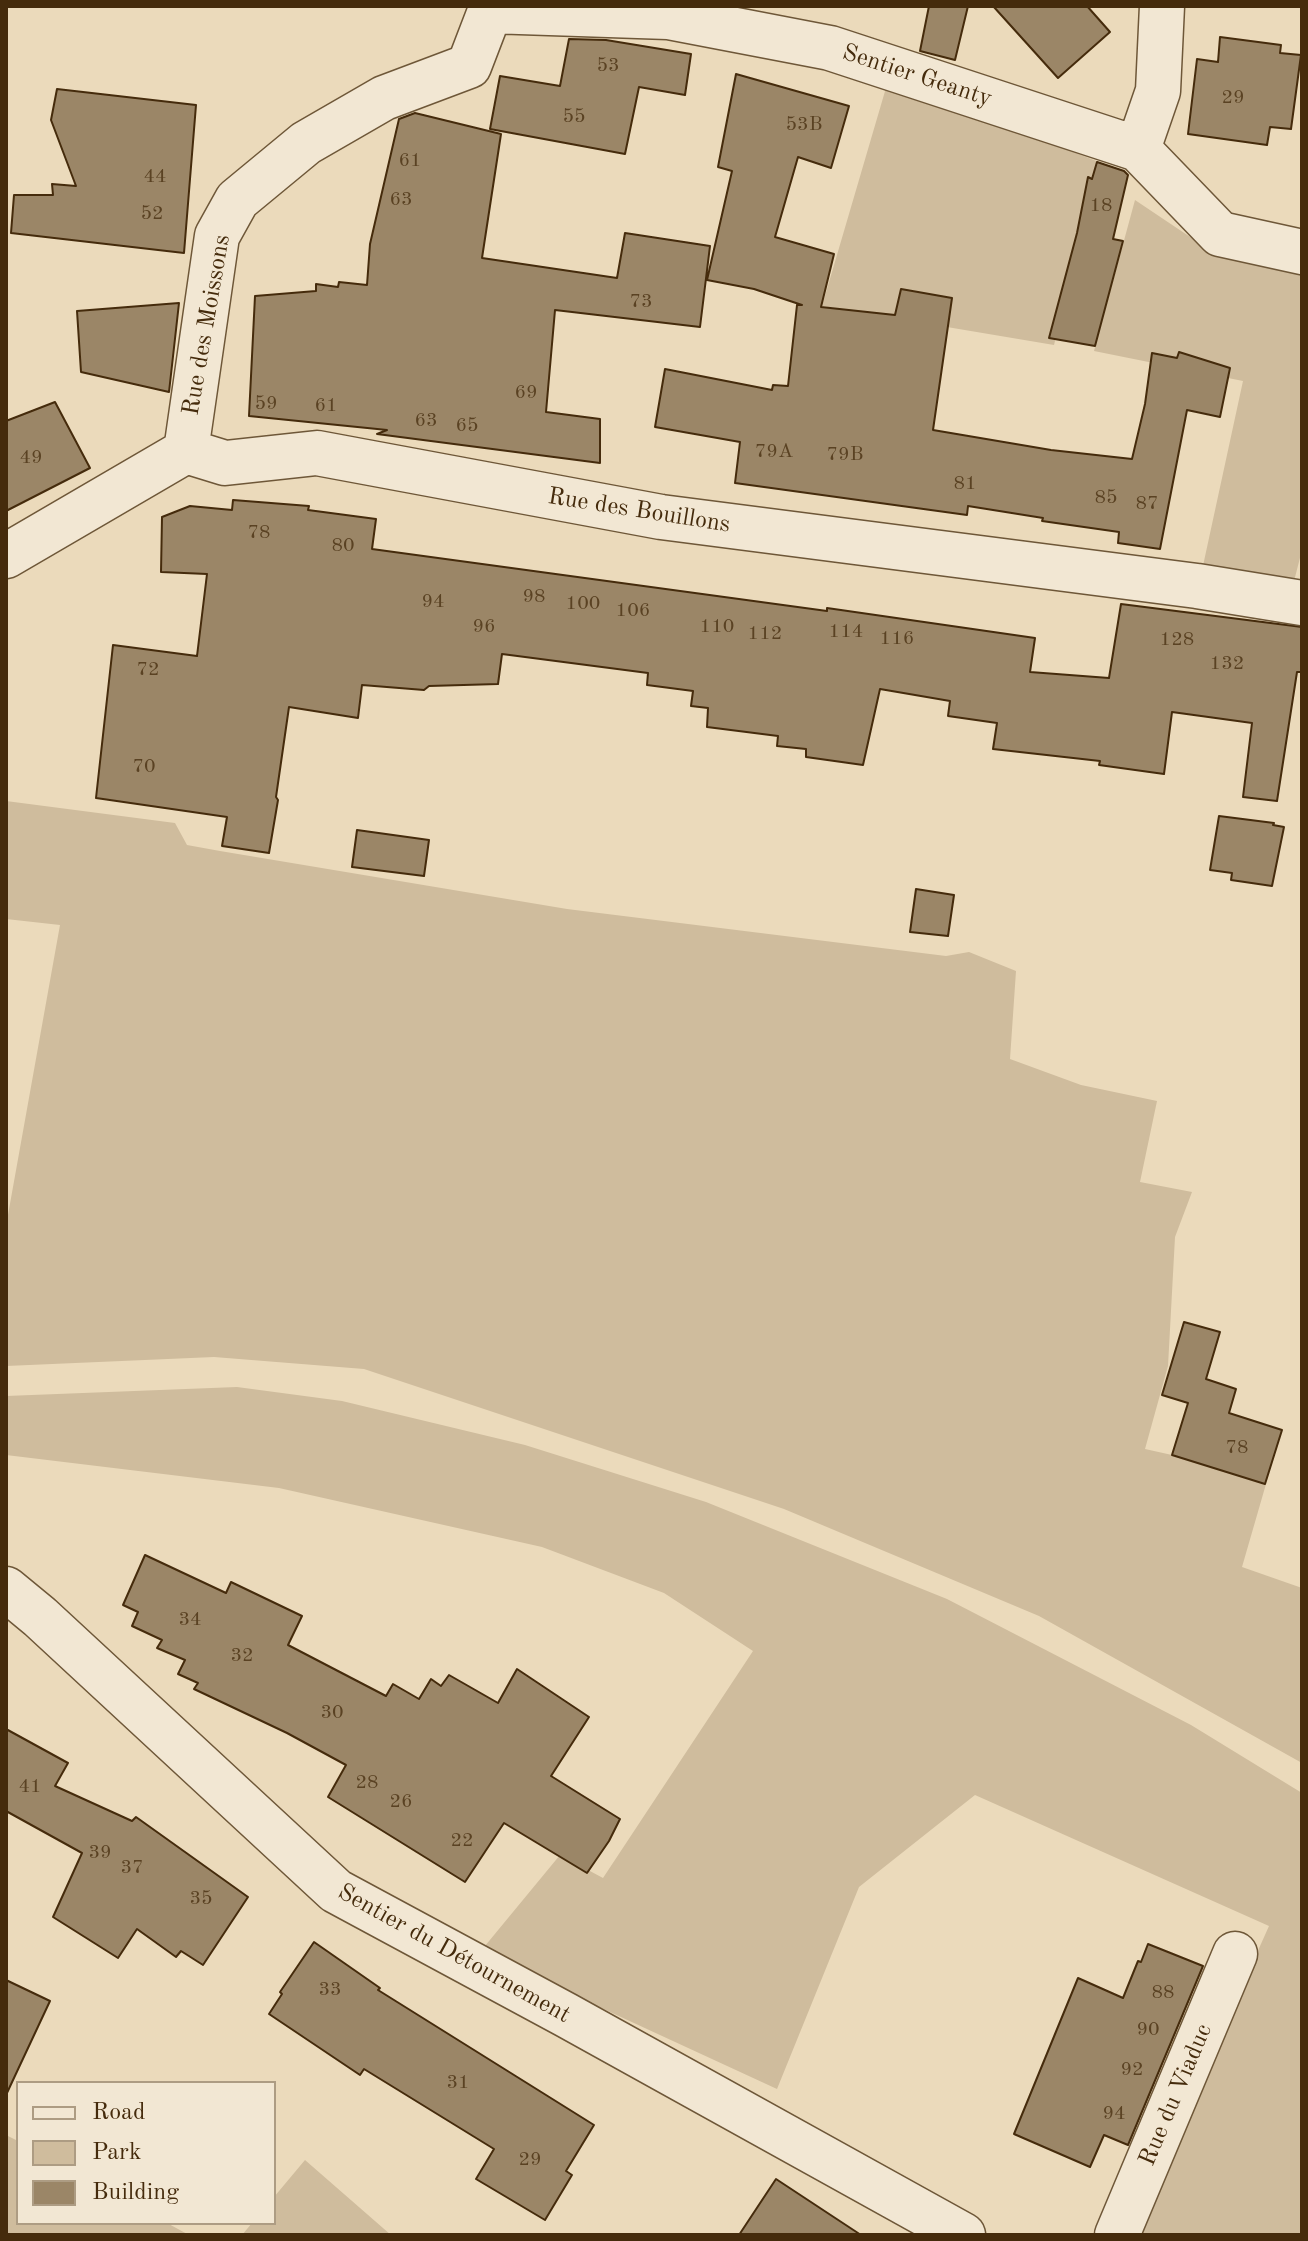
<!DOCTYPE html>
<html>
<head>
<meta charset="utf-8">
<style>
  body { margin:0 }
  #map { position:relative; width:1308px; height:2241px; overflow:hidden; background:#ebdabb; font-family:"Old Standard TT",serif }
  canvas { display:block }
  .frame { position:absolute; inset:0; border:8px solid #452b0c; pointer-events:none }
  .legend { position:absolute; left:16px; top:2081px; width:260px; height:144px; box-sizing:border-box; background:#f2e7d3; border:2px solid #ad9c83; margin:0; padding:10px 14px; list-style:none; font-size:24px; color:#452b0c }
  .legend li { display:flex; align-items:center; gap:16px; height:40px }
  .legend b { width:40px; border:2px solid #ad9c83 }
</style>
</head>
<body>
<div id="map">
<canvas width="1308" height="2241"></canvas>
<div class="frame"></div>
<ul class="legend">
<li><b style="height:10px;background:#f2e7d3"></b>Road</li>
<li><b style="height:22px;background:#cfbc9d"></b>Park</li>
<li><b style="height:22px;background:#9b8667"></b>Building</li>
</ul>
</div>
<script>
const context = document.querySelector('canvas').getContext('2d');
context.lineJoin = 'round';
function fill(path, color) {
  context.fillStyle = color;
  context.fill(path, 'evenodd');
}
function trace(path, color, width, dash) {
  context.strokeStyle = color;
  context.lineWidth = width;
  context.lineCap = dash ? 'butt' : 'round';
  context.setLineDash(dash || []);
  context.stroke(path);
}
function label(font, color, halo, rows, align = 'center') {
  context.font = font + ' "Old Standard TT",serif';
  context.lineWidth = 6;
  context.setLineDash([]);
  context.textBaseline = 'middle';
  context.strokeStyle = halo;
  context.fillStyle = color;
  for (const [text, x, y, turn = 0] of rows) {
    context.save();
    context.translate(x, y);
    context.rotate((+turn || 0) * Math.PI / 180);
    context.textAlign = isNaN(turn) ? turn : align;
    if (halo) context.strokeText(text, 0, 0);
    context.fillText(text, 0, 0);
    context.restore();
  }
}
fill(new Path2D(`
  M888,81L1099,162L1054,345L822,306Z
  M1135,200L1214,253L1302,272V550L1292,589L1201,575L1243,381L1094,351Z
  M6,801L175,823L187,845L220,851L567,909L946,956L969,952L1016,971L1010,1059L1081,1085L1157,1101L1140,1182L1192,1192L1175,1237L1168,1366L1145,1449L1172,1455L1266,1484L1242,1567L1302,1588V1763L1039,1616L784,1509L364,1369L214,1357L6,1366V1226L60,925L6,919Z
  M237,1387L342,1401L525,1445L706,1502L947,1599L1191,1725L1302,1793V2235H1131L1269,1926L975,1795L859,1887L777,2089L480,1952L560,1855L603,1878L753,1651L664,1593L542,1547L279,1488L6,1455V1396Z
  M6,2135L18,2141V2223H167L189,2235H6Z
  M305,2160L391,2235H242L252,2223H274V2197Z`), '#cfbc9d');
const building = new Path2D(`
  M929,6H968L955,60L920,51Z
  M993,6H1087L1110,32L1058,78Z
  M1220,37L1281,45L1280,53L1301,55L1291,129L1270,127L1267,145L1188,134L1197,59L1218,62Z
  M569,39L606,40L691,54L685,95L639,87L625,154L490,129L500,76L560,86Z
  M736,74L849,106L831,168L798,157L775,237L834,254L821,307L895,315L901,289L952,298L933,430L1051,450L1132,459L1145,404L1152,353L1177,358L1179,352L1230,368L1220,417L1187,410L1160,549L1118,543L1119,532L1042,521L1043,518L968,506L967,515L735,483L740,442L655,427L665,369L772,390L773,385L788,386L797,305H802L754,289L707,280L732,171L718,167Z
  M57,89L196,105L184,253L11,233L14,195H53L52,184L76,186L51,120Z
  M415,113L501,134L482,258L617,278L625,233L710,246L700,327L555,310L546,412L600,419V463L377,434L387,430L249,416L255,296L316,291V284L338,287L339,282L367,285L370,244L399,119Z
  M1097,162L1124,171L1128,175L1113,239L1123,241L1095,346L1049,338L1077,233L1088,177L1092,179Z
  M179,303L169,392L81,372L77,311Z
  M55,402L90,468L6,511V421Z
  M233,500L309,506L308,510L376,519L372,549L827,611V608L1035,638L1030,672L1109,678L1121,604L1302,627V672H1297L1277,801L1243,797L1252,723L1172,712L1164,774L1099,765L1100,761L993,749L997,723L948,716L950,701L880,689L863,765L806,757V749L777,746L778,736L707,727L708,708L691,706L693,691L647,685L648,673L502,654L498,684L429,686L424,690L362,685L358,718L289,707L276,797L278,800L269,853L222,846L227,817L96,798L113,645L197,656L207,574L161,572L162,517L190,506L232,510Z
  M1219,816L1274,823L1273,825L1284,827L1272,886L1231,880L1232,873L1210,870Z
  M357,830L429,840L424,876L352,867Z
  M916,889L954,895L948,936L910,932Z
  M1184,1322L1220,1332L1206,1379L1236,1389L1229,1413L1282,1430L1265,1484L1172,1455L1188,1403L1162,1395Z
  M145,1555L226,1593L231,1582L302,1616L288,1645L386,1696L393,1684L419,1699L431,1679L441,1686L449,1675L498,1703L517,1669L589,1717L551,1776L620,1819L609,1841L587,1873L504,1823L465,1882L328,1797L346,1765L287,1733L194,1689L198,1683L178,1674L185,1660L157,1648L162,1640L132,1626L138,1612L123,1605Z
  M6,1729L68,1763L55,1786L132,1821L136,1817L248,1897L203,1965L181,1951L176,1957L137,1929L118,1958L53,1917L82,1853L6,1811Z
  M314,1942L380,1988L378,1990L594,2125L566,2171L572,2175L545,2220L476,2179L494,2149L364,2069L360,2075L269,2014L282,1994L280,1992Z
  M1148,1944L1203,1966L1128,2145L1104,2135L1090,2167L1014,2134L1078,1978L1123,1998L1138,1961L1141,1962Z
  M6,1980L50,2001L6,2095Z
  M776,2179L861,2235H739Z`);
fill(building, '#9b8667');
trace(building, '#452b0c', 2);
const minor = new Path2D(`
  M490,11L668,17L830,48L1138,149L1220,234L1302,252
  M1138,149L1158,91L1162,6
  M186,451L217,236L237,200L306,143L384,98L469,66L492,6
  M6,556L186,451L225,463L317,453L661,517L1197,586L1302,603
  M6,1589L40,1617L336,1891L566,2015L963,2235
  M1117,2235L1235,1954`);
trace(minor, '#6e5738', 47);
trace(minor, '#f2e7d3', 44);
label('20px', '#5a4223', null, [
  ["53",608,66],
  ["29",1233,98],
  ["55",574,117],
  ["53B",804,125],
  ["61",410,161],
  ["44",155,177],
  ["63",401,200],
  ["18",1101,206],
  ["52",152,214],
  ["73",641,302],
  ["69",526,393],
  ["59",266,404],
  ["61",326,406],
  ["63",426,421],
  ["65",467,426],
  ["79A",774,452],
  ["79B",845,455],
  ["49",31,458],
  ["81",965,484],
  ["85",1106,498],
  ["87",1147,504],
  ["78",259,533],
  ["80",343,546],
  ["98",534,597],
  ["94",433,602],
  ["100",583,604],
  ["106",633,611],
  ["96",484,627],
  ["110",717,627],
  ["114",846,632],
  ["112",765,634],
  ["116",897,639],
  ["128",1177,640],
  ["132",1227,664],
  ["72",148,670],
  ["70",144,767],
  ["78",1237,1448],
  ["34",190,1620],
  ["32",242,1656],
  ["30",332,1713],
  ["28",367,1783],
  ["41",30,1787],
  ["26",401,1802],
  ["22",462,1841],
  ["39",100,1853],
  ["37",132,1868],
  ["35",201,1899],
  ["33",330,1990],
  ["88",1163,1993],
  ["90",1148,2030],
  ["92",1132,2070],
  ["31",458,2083],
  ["94",1114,2114],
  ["29",530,2160]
]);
label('24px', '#452b0c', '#f2e7d3', [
  ["Sentier Geanty",917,76,18],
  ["Rue des Moissons",207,325,-80],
  ["Rue des Bouillons",639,511,9],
  ["Sentier du Détournement",454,1954,29],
  ["Rue du Viaduc",1176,2095,-67]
]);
</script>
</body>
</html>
